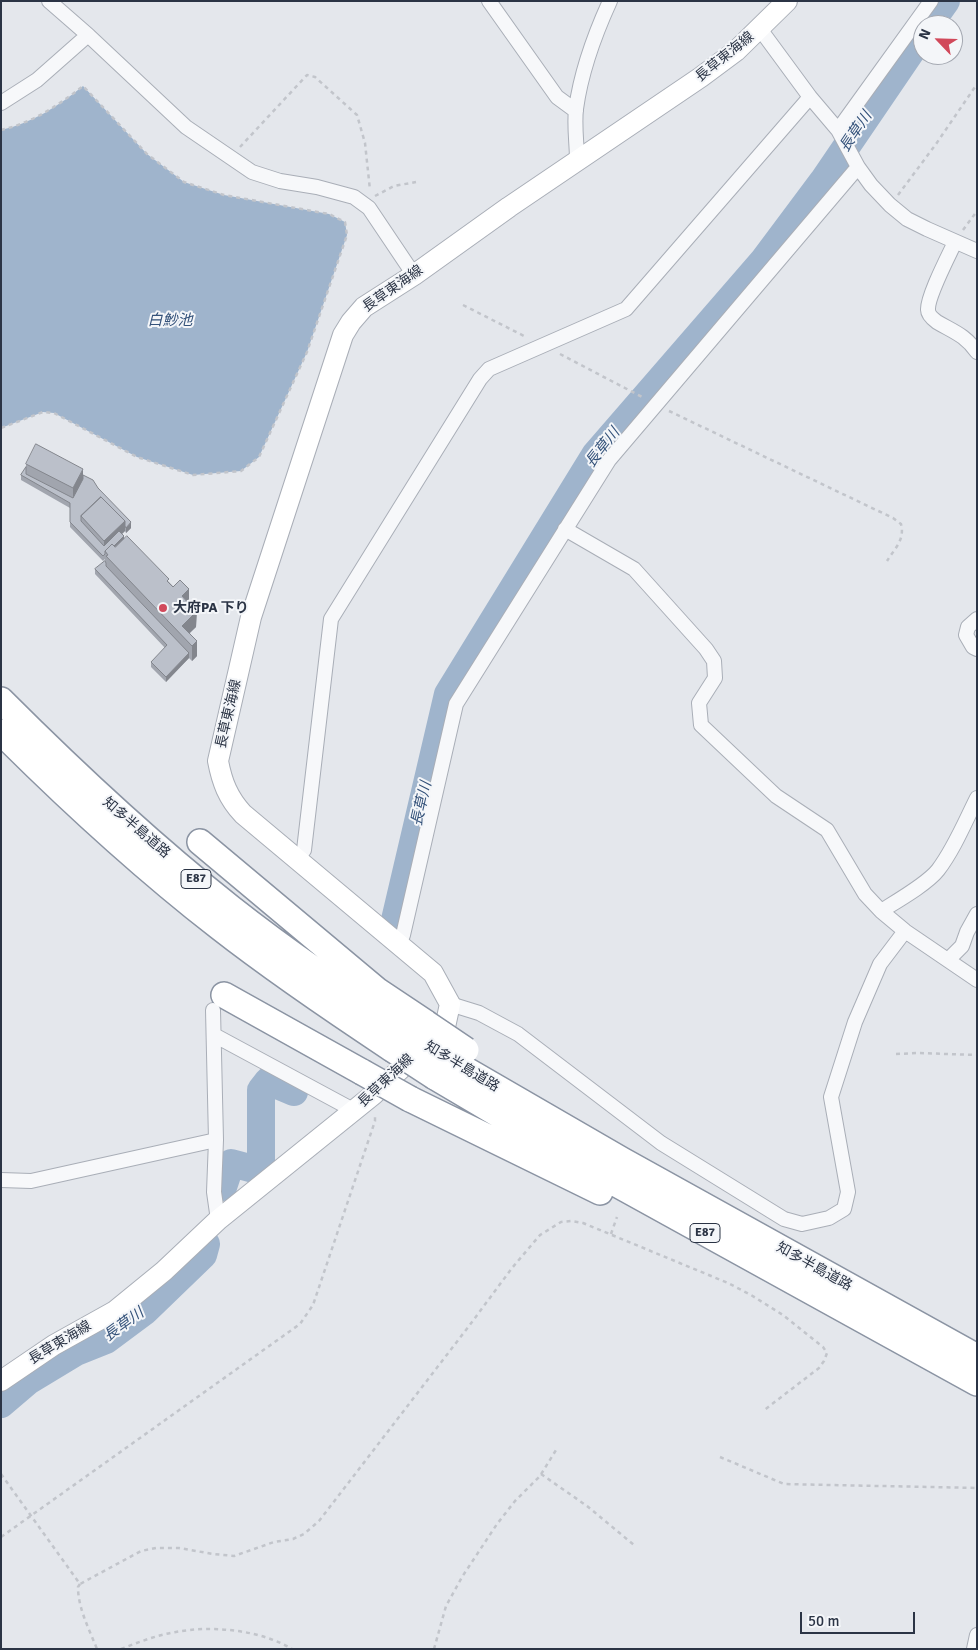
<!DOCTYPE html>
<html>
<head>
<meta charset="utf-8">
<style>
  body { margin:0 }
  #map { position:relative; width:978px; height:1650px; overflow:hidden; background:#e4e7ec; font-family:Signika,sans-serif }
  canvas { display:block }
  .frame { position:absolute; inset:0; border:2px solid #2b3445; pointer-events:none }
  .north { position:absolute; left:913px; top:15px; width:50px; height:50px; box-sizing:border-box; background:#f4f6f9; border:1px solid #a4a8b1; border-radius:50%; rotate:294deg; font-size:14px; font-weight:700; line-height:20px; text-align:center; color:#2b3445 }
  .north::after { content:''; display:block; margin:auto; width:18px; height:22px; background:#d1495b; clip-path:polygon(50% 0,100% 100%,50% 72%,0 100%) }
  .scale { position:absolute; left:800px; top:1612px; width:115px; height:22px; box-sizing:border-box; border:2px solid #2b3445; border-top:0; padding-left:6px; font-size:15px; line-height:18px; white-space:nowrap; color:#2b3445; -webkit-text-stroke:4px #f4f6f9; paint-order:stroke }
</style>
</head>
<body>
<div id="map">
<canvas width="978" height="1650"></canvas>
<div class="frame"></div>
<div class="north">N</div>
<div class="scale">50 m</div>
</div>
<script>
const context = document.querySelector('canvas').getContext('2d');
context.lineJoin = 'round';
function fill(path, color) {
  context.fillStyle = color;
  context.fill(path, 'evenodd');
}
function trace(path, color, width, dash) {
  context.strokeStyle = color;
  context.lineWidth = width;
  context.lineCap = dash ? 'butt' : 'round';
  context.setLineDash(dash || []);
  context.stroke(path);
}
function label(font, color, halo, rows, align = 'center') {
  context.font = font + ' Signika,"Noto Sans JP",sans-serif';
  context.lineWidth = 4;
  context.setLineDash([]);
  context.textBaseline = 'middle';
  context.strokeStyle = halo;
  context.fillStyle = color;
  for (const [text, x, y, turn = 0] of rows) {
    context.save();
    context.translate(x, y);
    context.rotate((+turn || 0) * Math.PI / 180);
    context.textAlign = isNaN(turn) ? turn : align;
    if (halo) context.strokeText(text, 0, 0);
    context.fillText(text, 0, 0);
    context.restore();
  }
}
fill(new Path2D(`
  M83,86L147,154L184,182L224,195L329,214L345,222L347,235L307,352L259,457L241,471L193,475L137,457L54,413L43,412L1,428V130C32,123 59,106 83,86Z`), '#9fb4cc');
trace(new Path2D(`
  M929,25L946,1
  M395,920L448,694L595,455L764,260L823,181L923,34
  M223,1187L231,1163L261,1171V1090L268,1081L294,1092
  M1,1404L28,1381L76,1352L106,1340L145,1311L203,1255L206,1244`), '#9fb4cc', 28);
const minor = new Path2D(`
  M49,1L88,35L186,127L252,172L280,181L317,187L354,197L369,208L414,275
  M489,1L557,97L576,111
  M760,29L810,97L838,130L858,167L871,185L890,205L907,219L927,229L977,251
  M1,103L37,80L88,35
  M838,130L931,1
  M577,160C577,144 574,126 576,109C581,72 594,36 610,1
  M955,242C949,255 927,297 928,310C928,315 933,319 937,322C954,332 965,335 977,352
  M565,529L634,569L706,649L714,661L715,678L699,703L701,725L776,796L827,830L865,894L881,911L905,931L977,980
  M977,619L968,627L966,635L973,647L977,649
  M297,860L304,850L331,619L480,379L489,369L626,309L810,97
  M881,911C897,901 927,884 938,870C954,849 965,822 977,798
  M399,945L403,935L456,704L609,460L858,167
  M948,960L962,946L967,932L977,914
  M450,1004L479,1013L518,1034L661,1143L784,1219L802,1224L829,1218L844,1209L848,1192L831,1097L855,1022L880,964L905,931
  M213,1010L216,1140L214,1192L218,1220
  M214,1035L355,1111
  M1,1180L31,1181L216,1140
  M974,1649L977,1635`);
const secondary = new Path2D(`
  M1,1381L54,1345L115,1311L164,1271L218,1220L373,1095L445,1027L450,1004L433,973L243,814C228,798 222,782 218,761L251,617L343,335L351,322L364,307L414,275L509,207L701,77L736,51L787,1`);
const motorway = new Path2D(`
  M1,700C74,773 150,844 231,908C288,953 349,994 410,1035
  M1,732C70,801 142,867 219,927C274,970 333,1010 392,1049
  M200,842L378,991L426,1023
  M224,995L362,1072
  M451,1061L622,1160L977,1357
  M435,1077L611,1181L977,1383
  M410,1099L600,1192`);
trace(minor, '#a9aeb7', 16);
trace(secondary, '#a9aeb7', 22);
trace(motorway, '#8b94a3', 28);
trace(new Path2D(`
  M1,130C32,123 59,105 83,86L147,154L184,182L224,195L329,214L345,222L347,235L307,352L259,457L241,471L193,475L137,457L54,413L43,412L1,428
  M240,147L307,75L315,77L357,115L365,143L370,190
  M898,195L936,144L977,84
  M375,196L394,186L416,182
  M963,230L977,211
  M463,305L526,337
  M560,354L644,398
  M669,411L893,518L901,524C905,540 895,548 887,561
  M896,1054L918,1053L977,1055
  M611,1234L617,1217
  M720,1457L784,1484L977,1488
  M1,1474L80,1584L141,1551L156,1548H179L213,1554L234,1556L274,1542L293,1539L304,1534L319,1521L469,1326L512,1268L540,1235L561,1222L571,1221L583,1223L728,1283L751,1295L783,1315L823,1347L827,1353L824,1361L819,1368L763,1411
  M541,1474L587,1506L634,1545
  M1,1537L300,1324L313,1305L375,1121V1116
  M80,1584L78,1587C78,1608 89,1629 97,1649
  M121,1649C139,1642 157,1635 176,1632C212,1625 261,1630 292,1649
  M434,1649L446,1606L462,1577L497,1524L515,1501L540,1476L556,1450`), '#c2c5cb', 2.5, [4, 4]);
trace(minor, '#f7f8fa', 14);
trace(secondary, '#fff', 20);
trace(motorway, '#fff', 25);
const motorwayBridge = new Path2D(`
  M426,1023L466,1050
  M410,1035L451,1061
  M392,1049L435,1077
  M362,1072L410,1099`);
trace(motorwayBridge, '#8b94a3', 28, []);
trace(motorwayBridge, '#fff', 25);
fill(new Path2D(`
  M26,464L83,475L98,488L131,528L126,533L125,531L122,534L124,538L169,582L189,603L197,608L196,627L190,633L197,656L192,661L189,658L166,682L151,667V662L165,648L95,574V569L105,561V559L103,561L70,527V508L21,480V475L26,467Z`), '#a1a5ae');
fill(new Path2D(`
  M83,469V484L73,503V488Z
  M125,521V531L104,551V541Z
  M131,522V528L126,533V528Z
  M124,536V541L108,555L106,553Z
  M189,589V604L182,596Z
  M197,608L196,627L184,638L182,626Z
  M197,641V656L192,661V646Z
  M189,653V658L166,682V677Z`), '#83868d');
const building = new Path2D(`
  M36,444L83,469L73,488L26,464Z
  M26,467V474L73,498L83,479V475L93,480L98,488L131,522L126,528L125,526V521L101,497L81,516V521L104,546L119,531L124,536L114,546L112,544L105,551V554L103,556L70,522V503L21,475Z
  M101,497L125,521L104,541L81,516Z
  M127,536L169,579L167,581L173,587L180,580L189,589L182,596L196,612L182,626L197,641L192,646L106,556L108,555L105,551L112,544L115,547Z
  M105,561L106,563V566L189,653L166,677L151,662L167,645L95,569Z
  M190,602L197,608L195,610L189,603Z`);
fill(building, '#bbc0ca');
trace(building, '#83868d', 1);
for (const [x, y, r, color] of [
  [163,608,5,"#d1495b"]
]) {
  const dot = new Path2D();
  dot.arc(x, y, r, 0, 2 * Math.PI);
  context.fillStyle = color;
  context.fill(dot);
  trace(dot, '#f4f6f9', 2);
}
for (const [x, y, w] of [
  [196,879,30],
  [705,1233,30]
]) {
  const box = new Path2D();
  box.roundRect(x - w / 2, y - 9.5, w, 19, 4);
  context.fillStyle = '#f4f6f9';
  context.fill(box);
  trace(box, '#2b3445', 1);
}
label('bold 12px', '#2b3445', null, [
  ["E87",196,879],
  ["E87",705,1233]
]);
label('14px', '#2b3445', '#f4f6f9', [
  ["長草東海線",725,57,-39],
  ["長草東海線",393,289,-35],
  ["長草東海線",229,714,-77],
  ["知多半島道路",136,828,41],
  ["知多半島道路",462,1067,31],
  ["長草東海線",386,1081,-43],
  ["知多半島道路",814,1267,29],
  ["長草東海線",60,1343,-31]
]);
label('bold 14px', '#2b3445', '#f4f6f9', [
  ["大府PA 下り",173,608]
], 'left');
label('italic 15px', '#34527a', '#f4f6f9', [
  ["長草川",856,132,-56],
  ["白魦池",170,321],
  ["長草川",603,448,-52],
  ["長草川",422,804,-77],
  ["長草川",124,1325,-36]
]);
</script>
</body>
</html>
